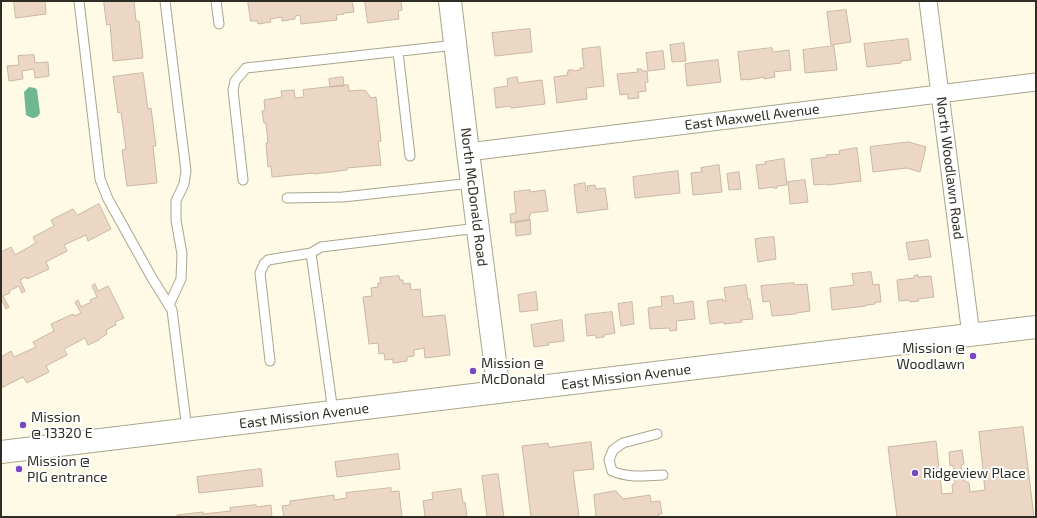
<!DOCTYPE html>
<html>
<head>
<meta charset="utf-8">
<style>
  body { margin:0 }
  #map { position:relative; width:1037px; height:518px; overflow:hidden; background:#fefae5; font-family:"Exo 2",sans-serif }
  canvas { display:block }
  .frame { position:absolute; inset:0; border:2px solid #302e24; pointer-events:none }
</style>
</head>
<body>
<div id="map">
<canvas width="1037" height="518"></canvas>
<div class="frame"></div>
</div>
<script>
const context = document.querySelector('canvas').getContext('2d');
context.lineJoin = 'round';
function fill(path, color) {
  context.fillStyle = color;
  context.fill(path, 'evenodd');
}
function trace(path, color, width, dash) {
  context.strokeStyle = color;
  context.lineWidth = width;
  context.lineCap = dash ? 'butt' : 'round';
  context.setLineDash(dash || []);
  context.stroke(path);
}
function label(font, color, halo, rows, align = 'center') {
  context.font = font + ' "Exo 2",sans-serif';
  context.lineWidth = 4;
  context.setLineDash([]);
  context.textBaseline = 'middle';
  context.strokeStyle = halo;
  context.fillStyle = color;
  for (const [text, x, y, turn = 0] of rows) {
    context.save();
    context.translate(x, y);
    context.rotate((+turn || 0) * Math.PI / 180);
    context.textAlign = isNaN(turn) ? turn : align;
    if (halo) context.strokeText(text, 0, 0);
    context.fillText(text, 0, 0);
    context.restore();
  }
}
fill(new Path2D(`
  M29,87L35,88L37,90L40,113C38,117 36,118 32,118L26,115L24,92Z`), '#6fb693');
const building = new Path2D(`
  M14,1H45L46,14L16,18Z
  M104,1H134L136,21H139L143,58L113,61L110,24L107,25Z
  M248,1H352L354,12L344,13V14L336,15L337,20L301,24L300,15L295,16V19L282,21V17L270,19L271,22L258,24L257,21H251Z
  M365,1H401L402,10L398,11L399,19L368,23Z
  M846,10L851,42L831,45L827,12Z
  M530,29L532,52L495,56L492,33Z
  M908,39L911,60L901,61V63L867,67L864,44Z
  M684,43L686,61L672,62L670,45Z
  M834,46L837,70L805,73L803,50Z
  M600,47L604,86L586,88L587,99L557,103L554,77L568,75L567,72H569L568,70H573V71L580,70V68H584L582,49Z
  M772,48L773,52L789,50L791,70L774,72L775,77L764,79V77L748,80V79L741,80L738,52Z
  M663,51L665,69L648,71L646,53Z
  M34,55L35,63L48,62L49,76L35,78L34,69L22,71L23,79L9,81L7,66L19,65L18,56Z
  M718,60L721,82L687,86L685,64Z
  M637,69H641L642,71H647L648,82L645,83L646,91L638,92L639,98L628,99V94L620,95L617,74L638,72Z
  M143,73L148,109L151,108L156,146H153L157,183L127,186L122,150L126,149L121,112L118,113L113,77Z
  M343,77L344,86L330,87L329,79Z
  M517,77L518,83L542,80L545,104L512,108H511L510,106L496,108L494,88L508,86L507,79Z
  M348,85L349,91L361,90L366,91L371,98L376,97L381,141H378L381,165L347,168V170L314,174V173L272,177L271,166L268,167L266,143H268L266,123H264L262,111L265,110L264,100L282,97L281,91L294,90L295,98L304,97L303,90Z
  M909,142L926,147L920,172L907,168L873,172L870,147Z
  M857,148L861,181L827,185L826,184L814,185L811,159L827,157L826,155L840,154L839,151Z
  M784,159L787,185L777,186V188H773V187L759,189L756,165L766,164L765,162Z
  M719,165L722,192L693,195L691,173L702,172L701,168Z
  M678,171L680,193L635,198L633,177Z
  M739,172L741,189L729,190L727,174Z
  M805,180L808,202L790,204L788,182Z
  M585,183L586,191L588,190L587,186L595,185L596,189L605,188L608,209L577,213L574,185Z
  M530,190V192L545,190L548,211L530,213V216H529L530,220L511,223L510,214L516,213L514,192Z
  M99,204L111,229L88,241L86,235L64,245L67,251L46,262L49,269L27,279L26,277L20,280L25,291L22,293L19,286L9,291L10,293L3,296L9,307L6,309L3,302L1,303V254H2L1,252L11,247L15,255L36,243L33,237L54,226L51,220L73,209L77,215Z
  M530,220L531,234L516,236L515,222Z
  M774,237L776,259L758,262L755,239Z
  M928,240L931,257L909,260L906,243Z
  M871,272L873,285L879,284L881,302H875V304L866,305V306L832,310L830,288L854,285L852,274Z
  M918,275V277L931,276L934,297L918,299L919,301L910,302L909,300L899,301L897,280L914,278V276Z
  M399,276L400,280H403V284L410,283L411,290L420,289L423,317L445,315L450,355L425,358L424,348L414,350V356L407,357V361L393,363V359L385,360L384,353L379,354L378,343L369,344L363,297L372,296L371,288L378,287V283H381L380,278Z
  M794,283V285L807,284L810,311L796,313V314L772,316L770,301L763,302L761,286Z
  M95,284L98,291L108,286L124,318L115,322L116,325L106,330L107,334L99,339V340L88,345L85,338L64,349L67,355L46,366L49,372L27,383L23,377L1,388V357L11,351L14,357L36,347L33,342L54,331L51,324L73,314L74,316L81,313L75,302L78,300L81,307L91,302L90,300L97,297L92,286Z
  M746,285L748,299H750L753,319L741,320L742,322L724,324V322L710,324L707,301L723,299V301H726L724,288Z
  M536,292L538,310L520,312L518,295Z
  M673,296L674,304L693,301L695,319L676,321L677,330L670,331L669,328L650,329L648,308L662,306L661,297Z
  M632,302L634,324L621,326L618,304Z
  M612,312L615,333L604,335V337L596,338V335L587,336L585,315Z
  M562,320L564,341L548,343L549,345L534,347L531,325Z
  M1023,427L1034,517H897L888,447L936,441L942,494L953,493L952,485L955,483L953,465L950,466L949,452L962,450L964,464L961,465L963,480L969,483L970,492L985,490L979,432Z
  M591,442L594,469L573,471L579,517H531L522,446L548,443L549,447Z
  M398,454L400,469L337,477L335,462Z
  M261,469L263,486L199,493L197,477Z
  M498,474L504,517H487L482,476Z
  M391,488V492L399,491L402,517H284L282,506L290,505V501L334,495V500L347,498L346,493Z
  M461,489L463,503L465,502L467,517H420L425,516L423,501L433,499L432,493Z
  M616,491L623,499L650,495L651,502L660,501L662,514H658L659,517H596L594,495Z
  M256,505L257,507L271,505L272,517H174H177V515L203,512V514L231,511L230,508Z`);
fill(building, '#ebd7c4');
trace(building, '#cab7a4', 1);
const lane = new Path2D(`
  M79,1L100,179L108,199L152,278L172,310L187,430
  M165,1L186,171L184,184L176,201V220L182,254L181,279L169,305
  M216,1L219,24
  M398,52L410,156
  M243,180L233,90L235,81L246,68L456,45
  M287,198L343,197L472,183
  M311,253L333,412
  M270,361L260,273L264,264L268,260L311,253L321,247L478,228
  M657,434L623,443L613,450L609,460L612,471C628,478 646,476 663,475`);
const street = new Path2D(`
  M928,1L971,335
  M468,152L1036,82`);
const secondary = new Path2D(`
  M450,1L468,152L499,392
  M1,452L1036,327`);
trace(lane, '#aaa58d', 11);
trace(street, '#aaa58d', 19);
trace(secondary, '#aaa58d', 24);
trace(lane, '#fff', 9);
trace(street, '#fff', 17);
trace(secondary, '#fff', 22);
for (const [x, y, r, color] of [
  [973,356,4,"#7749c1"],
  [473,371,4,"#7749c1"],
  [23,425,4,"#7749c1"],
  [19,469,4,"#7749c1"],
  [915,473,4,"#7749c1"]
]) {
  const dot = new Path2D();
  dot.arc(x, y, r, 0, 2 * Math.PI);
  context.fillStyle = color;
  context.fill(dot);
  trace(dot, '#fff', 1.5);
}
label('14px', '#302e24', '#fff', [
  ["East Maxwell Avenue",752,117,-7],
  ["North Woodlawn Road",950,168,83],
  ["North McDonald Road",474,197,83],
  ["East Mission Avenue",626,377,-7],
  ["East Mission Avenue",304,416,-7]
]);
label('14px', '#302e24', '#fff', [
  ["Mission @",965,348,"right"],
  ["Woodlawn",965,364,"right"],
  ["Mission @",481,363],
  ["McDonald",481,379],
  ["Mission",31,417],
  ["@ 13320 E",31,433],
  ["Mission @",27,461],
  ["PIG entrance",27,477],
  ["Ridgeview Place",923,473]
], 'left');
</script>
</body>
</html>
